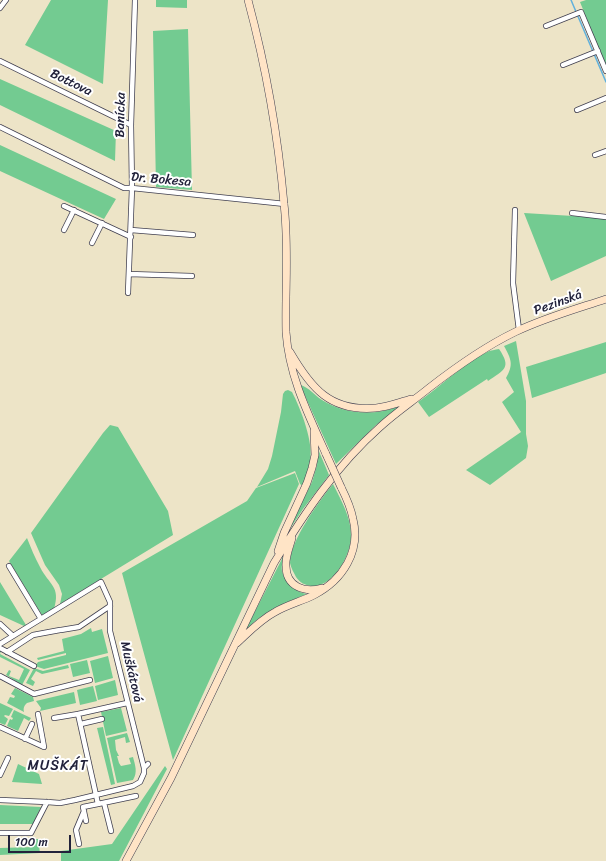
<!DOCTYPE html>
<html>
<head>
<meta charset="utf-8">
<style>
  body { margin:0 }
  #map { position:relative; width:606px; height:861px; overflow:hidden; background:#ede4c7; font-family:Sriracha,sans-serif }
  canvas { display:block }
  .scale { position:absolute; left:8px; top:835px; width:63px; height:18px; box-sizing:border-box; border:2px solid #22223b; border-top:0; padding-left:5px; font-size:12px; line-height:14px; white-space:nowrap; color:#22223b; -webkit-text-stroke:3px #fff; paint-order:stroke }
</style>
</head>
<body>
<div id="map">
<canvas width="606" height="861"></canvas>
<div class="scale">100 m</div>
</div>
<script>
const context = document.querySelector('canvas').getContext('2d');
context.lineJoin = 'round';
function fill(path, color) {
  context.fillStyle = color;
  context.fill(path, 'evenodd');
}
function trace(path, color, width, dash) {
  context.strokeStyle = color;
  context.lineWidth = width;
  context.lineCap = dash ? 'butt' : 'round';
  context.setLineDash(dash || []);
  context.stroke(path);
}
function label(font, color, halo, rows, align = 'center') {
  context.font = font + ' Sriracha,sans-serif';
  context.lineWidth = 4;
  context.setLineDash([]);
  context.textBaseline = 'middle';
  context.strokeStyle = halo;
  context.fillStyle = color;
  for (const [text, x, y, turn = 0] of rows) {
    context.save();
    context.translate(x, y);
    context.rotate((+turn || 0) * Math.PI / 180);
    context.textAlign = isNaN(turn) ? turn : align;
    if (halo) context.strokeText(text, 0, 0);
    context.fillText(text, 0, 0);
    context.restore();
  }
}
fill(new Path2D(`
  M51,0H108L103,84L25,45Z
  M156,0H187V8L156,7Z
  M586,0H606V66L580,2Z
  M188,29L192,190L156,187L153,31Z
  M0,79L116,131L115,161L0,105Z
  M0,145L116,199L104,219L0,171Z
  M524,213L606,218V256L551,281Z
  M516,341L526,401V434L528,446L526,458L490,485L466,470L521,432L502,402L514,392L506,378C514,364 511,359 504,346Z
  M606,342V373L532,398L526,367Z
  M499,349C512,368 504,370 488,381L487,379L429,417L418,402C440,387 464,363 487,352C491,350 495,350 499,349Z
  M300,385C309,387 315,396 322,400C346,415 374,416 400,406L376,425L336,464Z
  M288,390L292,392C301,409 314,443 310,461C309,470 306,478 303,486L300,484L295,471L257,487L268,469L272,456L281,412L283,394L285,391Z
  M110,425L118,427L168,511L173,535L60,604L62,594L59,585L45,565L31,533L103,433Z
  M318,449L329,475L303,509L286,535L312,482L317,465Z
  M295,473L299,484L173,760L122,573L247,501L256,488Z
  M333,484C341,500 351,517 351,535C352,554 333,588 311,586C305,585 300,583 296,577C294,573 291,568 290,563C290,541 319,501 333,484Z
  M27,538C31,548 35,558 40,567C49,585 61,586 54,609L42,615L9,561Z
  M286,551C284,557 281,564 282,571C285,583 295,592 307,594C284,603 262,612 245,631Z
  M0,582L26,625L24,626L0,615Z
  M91,628L92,632L102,629L108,653L44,669L35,666L38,662L66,655V653L38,660L37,658L64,651L62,639L81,634Z
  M0,650L1,651L0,654L30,670L22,685L6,675L9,670L11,671L9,676L19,680L24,669L0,657Z
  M108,656L113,678L95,683L90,661Z
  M87,660L90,673L73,677L70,664Z
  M68,665L69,668L42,674L36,671L31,679L35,682L33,686L26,683L34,668L43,671Z
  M115,680L118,695L98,700L95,686Z
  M93,686L97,701L80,705L77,690Z
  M15,688L33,697L34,701L27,703C24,706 23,708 24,712L7,703L10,697L14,698L15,696L11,694Z
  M74,692L76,703L40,711L41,708L36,701Z
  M0,703L13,709L9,716L5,715L4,716L8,719L5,725L0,723Z
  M121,708L127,731L106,736L101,712Z
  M14,710L31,718L29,721L24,718L18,731L7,726L10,719L12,720L13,718L11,717Z
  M103,727L115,784L111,785L97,728Z
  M127,733L130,742L126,743L125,737L115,740L116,750L119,756H117L119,763L121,766L131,764L129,758L133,757C135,765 138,772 133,780L117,783L107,738Z
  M18,764L39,774L42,784L12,782Z
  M165,766L167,769L119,861H61V851L112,844Z
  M0,805L41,807L33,824H0Z
  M33,839H38L40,853L0,855V848L34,847Z`), '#73cb91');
trace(new Path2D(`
  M571,0L606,82`), '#62b1dc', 1.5);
const minor = new Path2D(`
  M0,8L6,0
  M546,26L581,12L606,71
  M0,61L131,125
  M563,65L598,51
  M577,110L606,98
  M0,127L124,188H132L285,204
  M595,155L606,151
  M64,206L131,237
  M515,210L513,283L519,330
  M572,213L606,217
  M64,230L74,210
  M131,230L193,235
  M92,243L102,223
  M129,274L192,276
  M128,293L132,188L131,125L135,0
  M9,566L41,619
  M0,624L13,636
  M61,630L79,627L110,606
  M0,644L101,582L110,602V631L144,768
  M0,648L34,666
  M7,652L33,635L60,630
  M0,676L34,694L90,680
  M38,714L44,747
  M78,714L98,804L83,807L86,821
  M54,718L78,714L127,703
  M81,724L102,719
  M0,727L44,747
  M25,739L32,724
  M0,775L8,758
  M0,800L47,802L60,803L75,800L133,786L140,782L144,773V768L148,764
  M104,803L111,831
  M98,804L136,796
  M0,833H31L47,802
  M79,844L76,830L84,811`);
const secondary = new Path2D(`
  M248,0C266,67 278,135 284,204C289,246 285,290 286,332C289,376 308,414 326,454
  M290,352C311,388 330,412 376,408C388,407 400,402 412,399
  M292,538C290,546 285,557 286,566C286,587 305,593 322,588
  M278,551L284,533L307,483L312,468L315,455L314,431
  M237,643C249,632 260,620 275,612C287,605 302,601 314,595C343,580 361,551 353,519C351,508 346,497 341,487
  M126,861L171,778L274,563C304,514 336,466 380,427C395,413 413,401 429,388C456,367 484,347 515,332C544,318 576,309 606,299`);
trace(minor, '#403f50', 6);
trace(secondary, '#403f50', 8);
trace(minor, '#fff', 4.5);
trace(secondary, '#ffe4c6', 7);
const secondaryBridge = new Path2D(`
  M326,454L341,487`);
trace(secondaryBridge, '#403f50', 8, []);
trace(secondaryBridge, '#ffe4c6', 7);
label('13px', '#22223b', '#fff', [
  ["Bottova",71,83,26],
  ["Banícka",121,115,-89],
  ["Dr. Bokesa",161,180,5],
  ["Pezinská",558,303,-20],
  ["Muškátová",131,672,77]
]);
context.letterSpacing = '1px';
label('14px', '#22223b', '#fff', [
  ["MUŠKÁT",58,766]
]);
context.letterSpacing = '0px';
</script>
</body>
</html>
